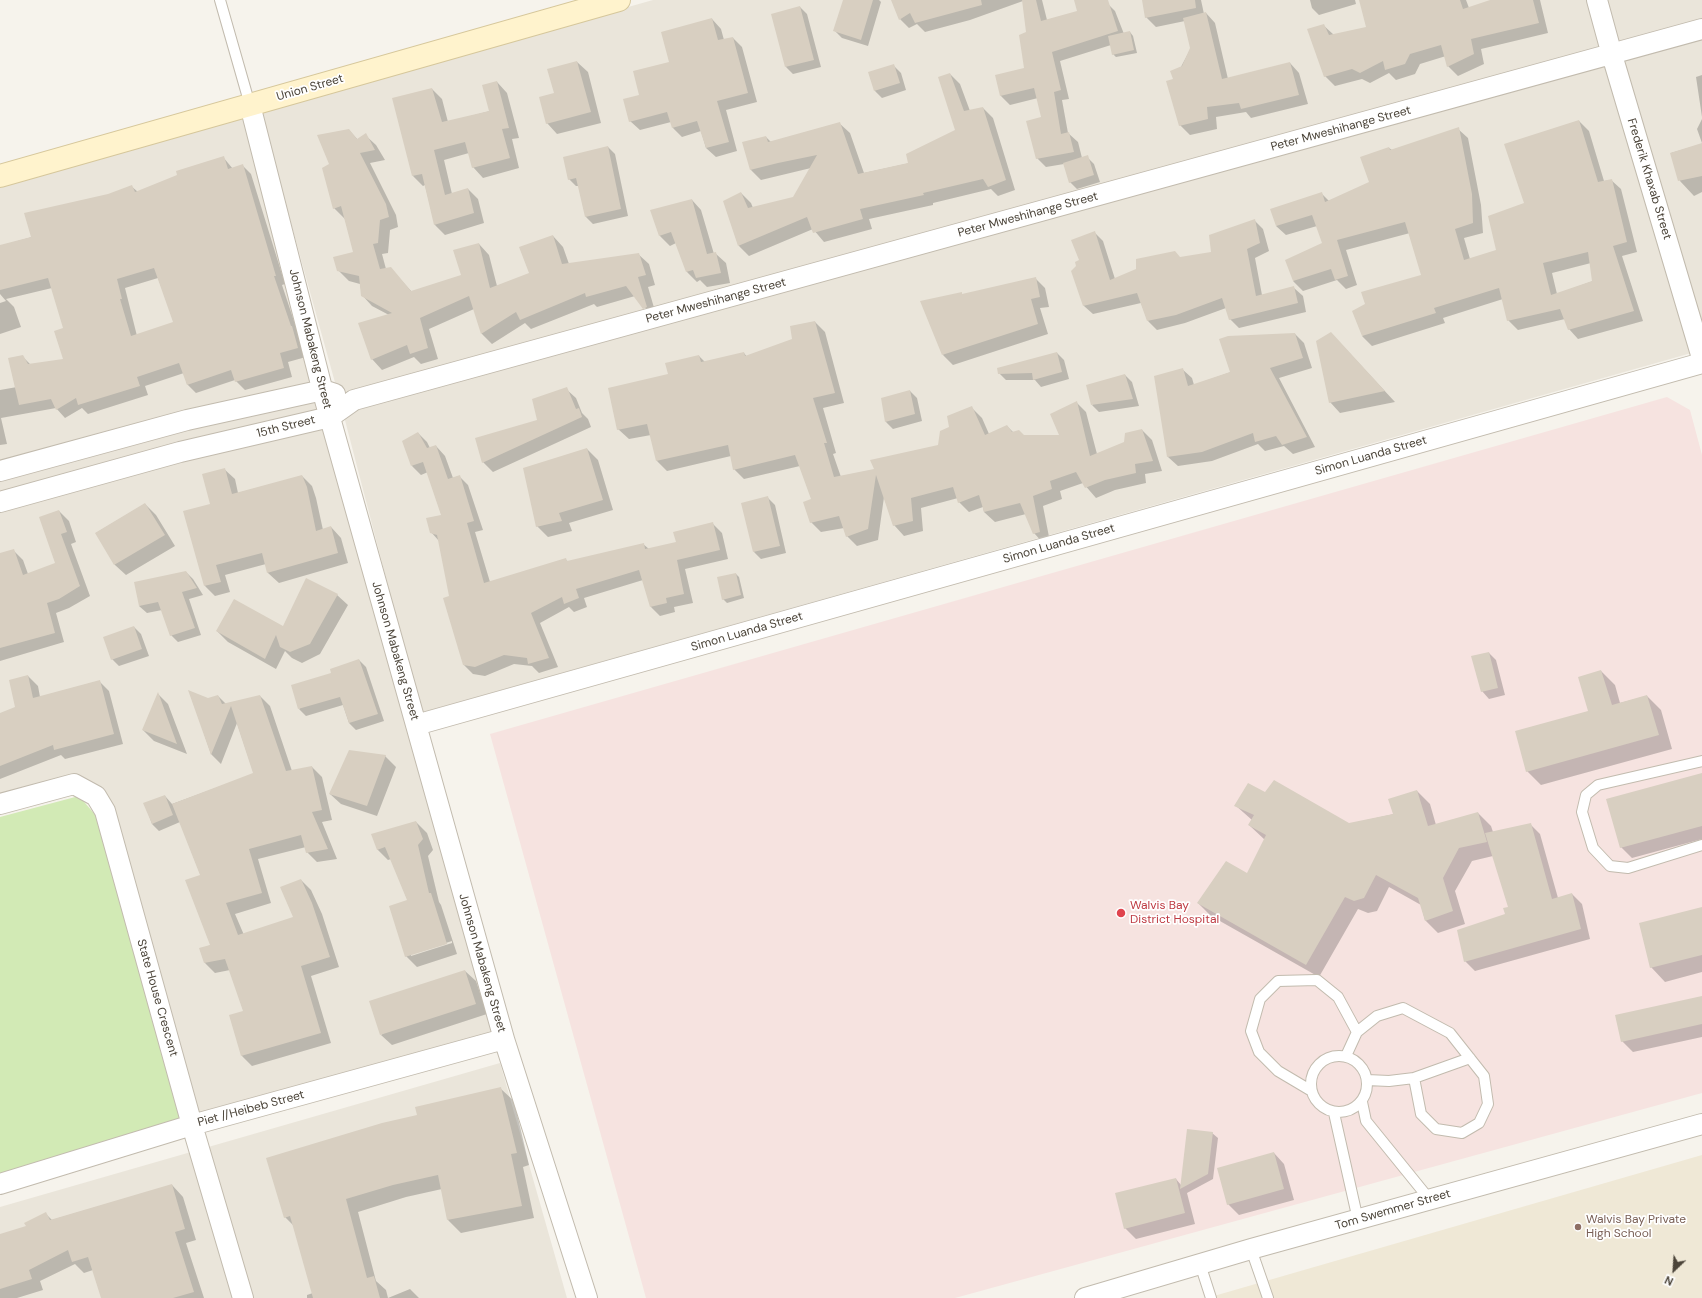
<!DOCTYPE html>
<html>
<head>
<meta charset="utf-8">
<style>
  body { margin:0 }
  #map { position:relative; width:1702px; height:1298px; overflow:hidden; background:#f6f3ec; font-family:"DM Sans",sans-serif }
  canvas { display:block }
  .north { position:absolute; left:1654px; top:1250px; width:40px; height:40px; -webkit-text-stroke:3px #fff; paint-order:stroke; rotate:205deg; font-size:11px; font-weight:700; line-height:16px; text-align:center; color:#4b4439 }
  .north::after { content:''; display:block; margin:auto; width:14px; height:18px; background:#4b4439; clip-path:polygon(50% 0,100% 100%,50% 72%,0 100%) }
</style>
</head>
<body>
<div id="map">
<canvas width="1702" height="1298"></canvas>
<div class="north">N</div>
</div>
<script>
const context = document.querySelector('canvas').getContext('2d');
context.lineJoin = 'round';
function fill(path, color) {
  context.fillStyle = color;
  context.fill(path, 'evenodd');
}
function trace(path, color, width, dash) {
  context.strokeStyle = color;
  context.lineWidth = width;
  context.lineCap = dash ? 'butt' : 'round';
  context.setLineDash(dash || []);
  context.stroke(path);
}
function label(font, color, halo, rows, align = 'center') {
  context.font = font + ' "DM Sans",sans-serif';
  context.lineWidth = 3.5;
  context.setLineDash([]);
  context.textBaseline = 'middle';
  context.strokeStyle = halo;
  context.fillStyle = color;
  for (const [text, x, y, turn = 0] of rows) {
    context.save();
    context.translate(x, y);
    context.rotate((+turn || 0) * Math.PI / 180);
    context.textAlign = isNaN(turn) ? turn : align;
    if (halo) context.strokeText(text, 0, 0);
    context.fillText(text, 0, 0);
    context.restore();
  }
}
fill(new Path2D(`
  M653,0H1702V350L421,713L339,397L260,111Z
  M252,114L494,1035L200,1116L90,785L75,774L0,794V186Z
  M500,1063L567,1298H0V1207Z`), '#eae5da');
fill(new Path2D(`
  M1702,1155V1298H1207Z`), '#efe8d6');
fill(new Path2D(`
  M1667,397L1690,410L1702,455V1093L955,1298H646L490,734Z`), '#f6e3e0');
fill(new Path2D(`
  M79,796L98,818L180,1119L0,1174V817Z`), '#d2eab5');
fill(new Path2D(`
  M844,0H879L881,2L868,46L842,38L835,31Z
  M892,0H1042L1047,20L1078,12L1106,2L1115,11L1124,34L1130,32L1133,36L1137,53L1116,57L1113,54L1111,45L1060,61L1069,99L1062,100L1068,133L1078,142L1082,158L1087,157L1094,164L1100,182L1077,189L1070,182L1064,164L1046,167L1037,158L1042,118L1038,98L1010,105L1001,96L996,76L1026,69L1027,33L1023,1L970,20L925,32L917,24L909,28L900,19Z
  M1143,0H1201L1204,14L1206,13L1215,23L1228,79L1290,63L1299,73L1308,104L1251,118L1246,112L1216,117L1217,129L1190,135L1180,125L1174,80L1191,48L1185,21L1156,27L1146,17Z
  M1310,0H1355L1356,4L1319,15L1312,8Z
  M1404,0H1466L1469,8L1493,0H1540L1548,33L1481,49L1484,64L1458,76L1448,66L1446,56L1420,64L1415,74L1396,80L1389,73L1370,83L1362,79L1335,86L1325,76L1323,25L1334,35L1367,28Z
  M800,7L807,14L821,67L793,74L786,67Z
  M712,19L721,29L724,40L733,38L742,47L757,102L726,110L737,151L716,157L706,148L701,131L682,137L673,128L671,122L640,130L630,121L640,96Z
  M577,62L588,72L601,123L557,134L547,123L555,94Z
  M894,66L901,73L906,90L882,98L875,91L869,73Z
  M950,74L960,84L970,111L983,108L993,118L1015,190L998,196L991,189L933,203V205L869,219L872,229L824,242L813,229L749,256L739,246L741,193L751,203L753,208L794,198L811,168L761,180L751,170L743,143L766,137L771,142L839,123L850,133L864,173L910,163L956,130Z
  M1702,75V117L1696,77Z
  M497,82L507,93L519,138L512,139L519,168L483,178L473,167L469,153L444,160L452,194L468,189L478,199L484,223L445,235L435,225L425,185L423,186L413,176L432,89L442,99L448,122L490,111Z
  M1702,119V143L1697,129Z
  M1579,121L1589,131L1604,181L1611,180L1621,189L1637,252L1622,256L1643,321L1578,339L1569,329L1565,319L1518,330L1508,320L1503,299L1443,318L1445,323L1372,346L1362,336L1423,275L1410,233L1346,250L1357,285L1346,289L1337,280L1303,291L1293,281L1323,243L1317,226L1286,235L1276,226L1321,193L1329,201L1370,183L1389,148L1392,150L1458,129L1468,138L1481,205L1483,233L1464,238L1470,259L1497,251L1525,204ZM1591,263L1593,281L1557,294L1552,273Z
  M349,130L358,140L365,135L376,145L385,160L370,163L396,215L398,227L390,230L388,253L382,254L386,269L390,268L412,292L462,276L479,244L489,255L497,286L530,274L553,236L563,247L569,264L638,254L649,264L655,285L648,287L657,318H654L635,296L597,307L594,304L531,329L525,323L492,344L482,334L474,309L429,329L438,359L421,364L414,357L382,370L372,359L389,315L372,306L362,295L360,284L349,281L338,270L354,252L345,219L334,208L330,164Z
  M1702,144V192L1694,196L1680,181L1671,153Z
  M608,147L615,154L628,216L593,224L586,217L579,186H576L569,179Z
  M223,157L233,169L243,166L251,174L285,284L282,285L306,357L288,362L292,377L245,390L235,380L196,393L187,384L184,373L145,386L148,395L88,414L82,408L65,418L56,408L1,418L7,444L0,445V390L17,387L22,356L31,365L64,360L65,329L52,288L6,299L14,307L21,327L0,334V303L6,301L0,294V246L32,237L109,195L131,186L138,192ZM158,278L175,323L137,336L125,288Z
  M692,200L701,210L714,254H716L726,263L730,283L707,287L700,280L697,282L687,272L676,243L670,246L660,236L652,211Z
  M1254,220L1263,229L1269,251L1255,258L1262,295L1294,288L1303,296L1306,312L1239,328L1230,319L1226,308L1185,323L1157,330L1148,321L1141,303L1093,314L1084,306L1077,267L1095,233L1103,241L1115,279L1181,258L1212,253Z
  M1035,278L1045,288L1049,307L1040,308L1048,334L953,365L943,355L961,293L963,295Z
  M815,322L825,332L844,403L823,408L836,453L833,454L841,477L875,470L939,446L950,428L972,408L982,418L989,434L1007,426L1013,432L1024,436H1060L1076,402L1086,412L1097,454L1125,443L1142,430L1152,440L1162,471L1145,474L1146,483L1115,490L1096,498L1083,483L1060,491L1062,499L1043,506L1050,542L1044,544L1034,533L1026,514L995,522L984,512L983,507L969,512L959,502L958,498L921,508L923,531L904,536L894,525L884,497L878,540L857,546L847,536L844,528L821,532L811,522L812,500L800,466L744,479L734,469L731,456L667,471L657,461L651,435L629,439L618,429L669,374L699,356L705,362L744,353L747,357L793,340Z
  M1295,334L1304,343L1312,368L1279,378L1315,447L1293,454L1284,446L1265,451L1258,444L1212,461L1178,466L1168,457L1182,369L1192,378L1194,385L1231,372Z
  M1341,344L1395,402L1340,413L1330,402Z
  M1057,353L1064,360L1069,379L1041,387L1035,380H1006L999,373Z
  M1125,375L1132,382L1139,406L1099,412L1092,405Z
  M566,389L576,398L582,413L588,419L591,427L493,472L483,462L538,421Z
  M910,391L917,398L922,421L893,429L886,422L882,399Z
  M418,433L427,442L430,448L436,446L445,456L453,478L459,476L468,485L483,530L475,532L490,582L566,560L569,562L643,544L649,549L677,543L713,524L722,533L728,559L685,569L693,603L674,607L675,612L660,616L651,607L643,580L584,598L587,607L574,612L569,607L540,623L558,667L539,673L532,666L514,664L485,676L473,674L464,665L439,541L431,532L442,516L428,472L421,475L412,466Z
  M587,449L598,460L613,510L569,523L572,531L548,537L537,526Z
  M224,469L235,479L238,493L302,476L312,486L316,498L323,530L331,527L341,538L348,563L279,583L268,573L266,564L225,575L230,592L215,596L205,586L211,505Z
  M768,498L775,505L786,553L761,559L754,552Z
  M145,504L156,515L175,546L126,575L115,565L96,533Z
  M59,511L69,521L76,542L71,544L90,596L69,608L56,613L64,642L0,661V554L13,550L23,560L28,574L56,564Z
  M186,572L193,579L203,595L189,599L201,635L178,642L171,635L162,610L147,613L139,606Z
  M736,574L739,577L744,598L727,603L723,599Z
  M337,595L348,605L320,654L302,663L292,658L285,651L276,669L228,642L217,631L283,628Z
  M134,627L141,634L149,656L119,666L112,659Z
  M1489,653L1496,660L1505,695L1489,699L1482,691Z
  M359,660L366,667L384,721L356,730L349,723L343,705L306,716L299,709L333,674Z
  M1601,671L1615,685L1620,703L1647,696L1661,710L1672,749L1541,785L1527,771L1589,712Z
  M28,676L38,686L40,697L99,681L109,691L123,744L65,759L61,755L0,779V714L16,708Z
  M190,692L208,699L218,696L226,704L260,696L270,706L292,771L312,767L322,777L332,820L322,822L337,859L317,862L307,852L306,847L258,859L271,903L235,914L244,935L294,918L301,880L311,890L322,914L339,967L311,976L331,1043L252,1066L242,1056L230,1016L244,1012L230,970L215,973L205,963L200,949L211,945L201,876L180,822L159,831L152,824L145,804L165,796L172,804L254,774L237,723L221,764L211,754Z
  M158,694L168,704L187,754L154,741L143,730Z
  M385,756L396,767L377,816L341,804L330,794Z
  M1702,776V839L1632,858L1621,847Z
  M1417,791L1430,804L1436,825L1478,813L1491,826L1493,832L1530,824L1540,834L1558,898L1572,894L1582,904L1590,939L1475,971L1465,961L1506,915L1510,908L1493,856L1472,861L1455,891L1465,924L1438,933L1425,920L1421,905L1389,887L1377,911L1368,913L1358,909L1319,977L1211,916L1198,903L1248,874L1265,840L1249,825L1252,820L1235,805L1265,793L1349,824L1394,814Z
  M416,822L427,833L433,850L428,856L439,902L441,905L457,954L417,967L406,956L408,901L391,859L388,860L377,849ZM452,941V943L411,956V954Z
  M1702,908V972L1665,982L1651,967Z
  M465,971L476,981L487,1014L392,1045L381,1035Z
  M1702,997V1037L1633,1052L1622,1041Z
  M501,1089L514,1101L529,1165L523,1167L534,1218L461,1233L448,1220L442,1189L406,1197L358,1212L376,1281L386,1290L388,1298L410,1289L419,1298H307V1295L313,1293L295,1227L285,1217L418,1116Z
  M1212,1133L1218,1138L1213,1179L1187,1193L1195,1224L1136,1239L1125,1228L1176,1179L1181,1185Z
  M1274,1153L1284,1164L1294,1200L1239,1215L1228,1204Z
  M172,1185L183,1197L196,1240L186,1243L204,1298H102L93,1270L84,1273L75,1264L40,1281L43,1290L17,1298H0V1235L27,1227L46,1214L52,1220Z`), '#0003');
fill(new Path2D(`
  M843,0H873L861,40L833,31Z
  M891,0H981L982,5L915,23L910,13L899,20Z
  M1022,0H1036L1041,21L1077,11L1074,0H1108L1118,31L1052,52L1061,90L1054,92L1061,134L1069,132L1074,152L1036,159L1026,121L1041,117L1034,88L1000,96L995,75L1024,68L1019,35L1026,32Z
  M1142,0H1195L1196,8L1145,18Z
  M1359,0H1460L1463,9L1490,0H1533L1539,23L1471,39L1474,54L1447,67L1441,45L1410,54L1405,64L1385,70L1383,61L1360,73L1352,69L1324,77L1307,29L1324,24L1329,35L1366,27Z
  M800,6L814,60L785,67L771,14Z
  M1206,12L1222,79L1290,62L1299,95L1241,109L1239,103L1207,107L1208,119L1179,126L1166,81L1173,79L1170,71L1182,66L1190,48L1183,18Z
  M712,18L718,40L733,37L748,93L717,101L729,142L706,148L697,121L672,128L667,112L629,122L623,99L639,95L633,71L669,62L661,32Z
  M1130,31L1134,50L1112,55L1108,36Z
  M577,61L591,112L546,124L539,97L554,93L547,69Z
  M894,64L900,83L874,91L868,72Z
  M950,73L964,111L983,107L1006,180L988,187L983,179L923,193L924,195L860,209L863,219L813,233L807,217L738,246L723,201L741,192L748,208L793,197L817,155L778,163L750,170L742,142L766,136L768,142L840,122L858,174L908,163L906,154L955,130L938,77Z
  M497,81L509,128L502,129L510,158L472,168L465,142L434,150L445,195L468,188L474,213L434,225L422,174L412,176L392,98L432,88L442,122L489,111L482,85Z
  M1579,120L1598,182L1612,179L1627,242L1613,246L1634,311L1568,330L1560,309L1507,321L1499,288L1434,308L1436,313L1362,336L1352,311L1365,304L1361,292L1421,275L1405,222L1337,240L1348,276L1335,280L1331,269L1293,281L1285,260L1322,243L1312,215L1276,226L1270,209L1322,192L1325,202L1369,182L1360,157L1389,147L1390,150L1459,127L1472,194L1473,223L1455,229L1464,260L1496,250L1488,216L1524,203L1504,144ZM1588,252L1592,281L1551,295L1543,263Z
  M349,129L357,139L366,133L375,150L360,153L386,204L389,217L380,220L378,243L373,244L380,269L391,267L411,291L461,275L453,250L479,243L490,288L529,273L519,247L553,235L562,264L639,253L646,275L638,277L647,307L643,309L626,286L586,297L585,293L520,320L516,312L481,334L469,296L420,318L428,348L410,354L407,345L371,360L358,323L392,313L361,296L359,276L337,271L333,257L353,252L341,206L333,209L322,168L329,164L317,135Z
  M1702,143V176L1678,181L1670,153Z
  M608,146L621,209L585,217L576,178L568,180L563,157Z
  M1088,155L1094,175L1069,183L1063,163Z
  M224,156L228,169L243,164L276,276H274L291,326H292L298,348L280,353L284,368L235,382L231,370L187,385L179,363L137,377L140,386L78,405L76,398L56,410L51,399L19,405L8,358L23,355L28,364L63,359L54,331L63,328L48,278L0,290V245L31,237L24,213L108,194L132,185L135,192L177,175L176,171ZM154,268L173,322L131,336L120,299H122L117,279Z
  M692,199L707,254L716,252L721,273L696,278L693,270L686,272L671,232L659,236L650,210Z
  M1255,219L1260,243L1247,249L1256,296L1294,286L1298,303L1229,320L1222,298L1176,315L1147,321L1137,293L1083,306L1071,271L1076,266L1075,262L1079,260L1071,240L1095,231L1110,280L1136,269V259L1175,251L1180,257L1211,252L1209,235Z
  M1036,277L1040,297L1031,299L1038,324L942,355L920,301L962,292V294Z
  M815,321L835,393L813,398L827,443H824L834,477L874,469L870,460L938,445L940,431L949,427L947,416L972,406L985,435L1007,425L1012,432L1019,430L1024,435H1059L1050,414L1077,401L1090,456L1124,442L1125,433L1142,429L1153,461L1135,464L1136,473L1105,480L1085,488L1076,472L1050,481L1052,489L1033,496L1040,532L1033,534L1020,503L984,512L979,495L958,503L953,487L911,498L913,521L893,526L876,475L868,529L846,537L839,516L810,523L803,502L811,499L795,455L733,470L728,445L656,461L647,424L617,430L608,388L668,374L665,363L699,355L701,362L744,352L745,356L792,339L790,326Z
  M1331,332L1385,391L1329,403L1316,341Z
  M1295,333L1303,358L1270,368L1307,437L1282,445L1276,436L1255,442L1253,433L1202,452L1167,457L1154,376L1183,368L1188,386L1230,372L1219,339L1228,336Z
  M1057,352L1062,372L1033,380L1032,373L998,374L997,368Z
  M1125,374L1133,399L1091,405L1086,385Z
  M567,387L576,409L579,408L582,417L482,463L475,438L537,420L532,399Z
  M910,390L915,414L885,422L881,398Z
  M418,432L427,448L436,445L448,479L460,475L474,521L467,523L484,583L566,558L567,561L644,543L645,549L676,542L673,532L713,522L720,550L677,560L684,594L666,598L667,603L650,607L639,570L576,589L579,598L564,604L562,597L531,613L549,658L528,664L527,658L504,655L475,667L463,665L443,598L449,596L437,535L430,533L426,518L441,515L423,462L411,466L402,441Z
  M587,448L603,500L559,513L562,521L536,527L523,468Z
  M225,468L232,494L302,475L307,487L316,531L331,526L338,553L267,573L262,553L216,565L221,582L204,586L183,511L210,504L202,474Z
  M768,496L780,546L753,552L741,503Z
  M145,503L165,535L114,565L95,533Z
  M59,510L67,532L61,534L80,586L59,599L47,603L55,633L0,648V553L14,549L23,575L55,563L39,517Z
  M186,571L197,588L182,592L195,628L170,636L158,602L139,606L134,582Z
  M736,573L741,595L722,600L717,577Z
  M306,578L338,594L310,644L290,652L280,647L276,635L265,659L216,631L234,599L283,626Z
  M134,626L142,649L111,660L103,637Z
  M1489,652L1498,688L1481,692L1471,656Z
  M359,659L378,714L349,723L340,697L298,709L291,685L331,673L330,669Z
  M1601,670L1612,705L1647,695L1659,735L1526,772L1515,731L1588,711L1578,677Z
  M28,675L33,698L100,680L114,734L54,750L53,745L0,766V713L15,707L9,680Z
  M188,690L208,698L218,695L222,704L260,695L286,771L312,766L322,810L312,812L328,849L306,853L301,835L249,849L262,893L226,903L238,935L293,917L280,887L301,879L312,903L330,957L301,966L321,1033L241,1056L229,1015L243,1011L225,959L204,963L199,948L210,945L185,880L200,875L172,804L253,773L231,706L211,755Z
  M158,692L177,744L142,730Z
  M349,750L386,755L367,806L329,794Z
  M1702,773V826L1620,848L1606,799Z
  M1274,780L1349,823L1393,814L1388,799L1417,790L1428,826L1478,812L1487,842L1459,848L1443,878L1453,911L1425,921L1418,898L1376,875L1364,898L1354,901L1345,897L1306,965L1197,903L1226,861L1247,873L1266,835L1248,825L1254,815L1234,806L1248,783L1265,792Z
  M165,795L173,815L152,824L143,803Z
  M416,821L423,839L418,845L429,893H431L447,944L405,957L389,906L407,900L385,847L377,850L371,834Z
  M1531,823L1552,899L1572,893L1581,929L1464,962L1457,930L1505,914L1503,908L1508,907L1485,833Z
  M1702,907V955L1650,968L1639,923Z
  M465,970L476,1004L380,1035L369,1001Z
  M1702,996V1024L1621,1042L1615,1015Z
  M501,1087L517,1153L511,1154L522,1206L447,1220L438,1175L393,1185L346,1199L367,1278L374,1276L380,1298H313L290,1216L284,1218L266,1158L382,1123L417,1115L415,1107Z
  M1187,1129L1213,1132L1208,1174L1180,1189Z
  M1274,1152L1284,1189L1227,1205L1217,1168Z
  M1176,1178L1185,1213L1124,1229L1115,1193Z
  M172,1184L185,1229L175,1232L194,1292L173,1298H101L88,1257L72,1262L68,1250L29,1270L32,1279L0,1289V1234L26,1226L24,1223L46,1212L50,1220Z`), '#d8cfc1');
const service = new Path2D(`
  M220,0L250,105
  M1702,761L1598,785L1586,795L1582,812L1593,848L1610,866L1628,868L1702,845
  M1311 1084a28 28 0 1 1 56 0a28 28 0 1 1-56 0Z
  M1346,1056L1357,1032L1377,1016L1403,1008L1450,1033L1484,1076L1488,1104L1479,1123L1462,1133L1436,1129L1421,1114L1414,1078
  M1367,1080L1389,1081L1414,1078L1470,1058
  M1310,1090L1278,1071L1259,1052L1251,1031L1260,999L1278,981L1317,980L1338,997L1357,1032
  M1362,1102L1366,1121L1430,1200
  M1334,1113L1358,1220
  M1251,1249L1268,1298
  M1200,1264L1211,1298`);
const minor = new Path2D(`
  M1597,0L1612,55L1702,358
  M250,105L325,400L504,1039L587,1298
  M0,471L187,420L323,390L335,394
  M0,502L180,452L330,417L354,400L1702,29
  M416,725L1702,363
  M0,804L74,784L96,796L105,811L192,1125L243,1298
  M0,1184L192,1125L504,1039
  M1085,1298L1251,1249L1702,1124`);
const secondary = new Path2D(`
  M0,176L619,0`);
trace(service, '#c2bbae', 12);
trace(minor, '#c2bbae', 22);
trace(secondary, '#d6c79b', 24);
trace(service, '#fff', 10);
trace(minor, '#fff', 20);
trace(secondary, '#fff3cd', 22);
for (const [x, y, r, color] of [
  [1121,913,5,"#e0444e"],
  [1578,1227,4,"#8d6e63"]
]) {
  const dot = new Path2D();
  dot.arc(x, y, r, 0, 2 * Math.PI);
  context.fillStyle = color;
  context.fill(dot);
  trace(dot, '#fff', 1.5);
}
label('12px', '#4b4439', '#fff', [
  ["Union Street",310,88,-16],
  ["Peter Mweshihange Street",1341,129,-15],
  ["Frederik Khaxab Street",1649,179,73],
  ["Peter Mweshihange Street",1028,215,-15],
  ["Peter Mweshihange Street",716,301,-15],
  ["Johnson Mabakeng Street",310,339,76],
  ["15th Street",286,427,-14],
  ["Simon Luanda Street",1371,456,-16],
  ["Simon Luanda Street",1059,544,-16],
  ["Simon Luanda Street",747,632,-16],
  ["Johnson Mabakeng Street",395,651,74],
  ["Johnson Mabakeng Street",482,963,74],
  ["State House Crescent",157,998,74],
  ["Piet //Heibeb Street",251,1109,-15],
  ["Tom Swemmer Street",1393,1210,-16]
]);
label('12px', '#be3a42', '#fff', [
  ["Walvis Bay",1130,906],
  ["District Hospital",1130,920]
], 'left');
label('12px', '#785e54', '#fff', [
  ["Walvis Bay Private",1586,1220],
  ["High School",1586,1234]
], 'left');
</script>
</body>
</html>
